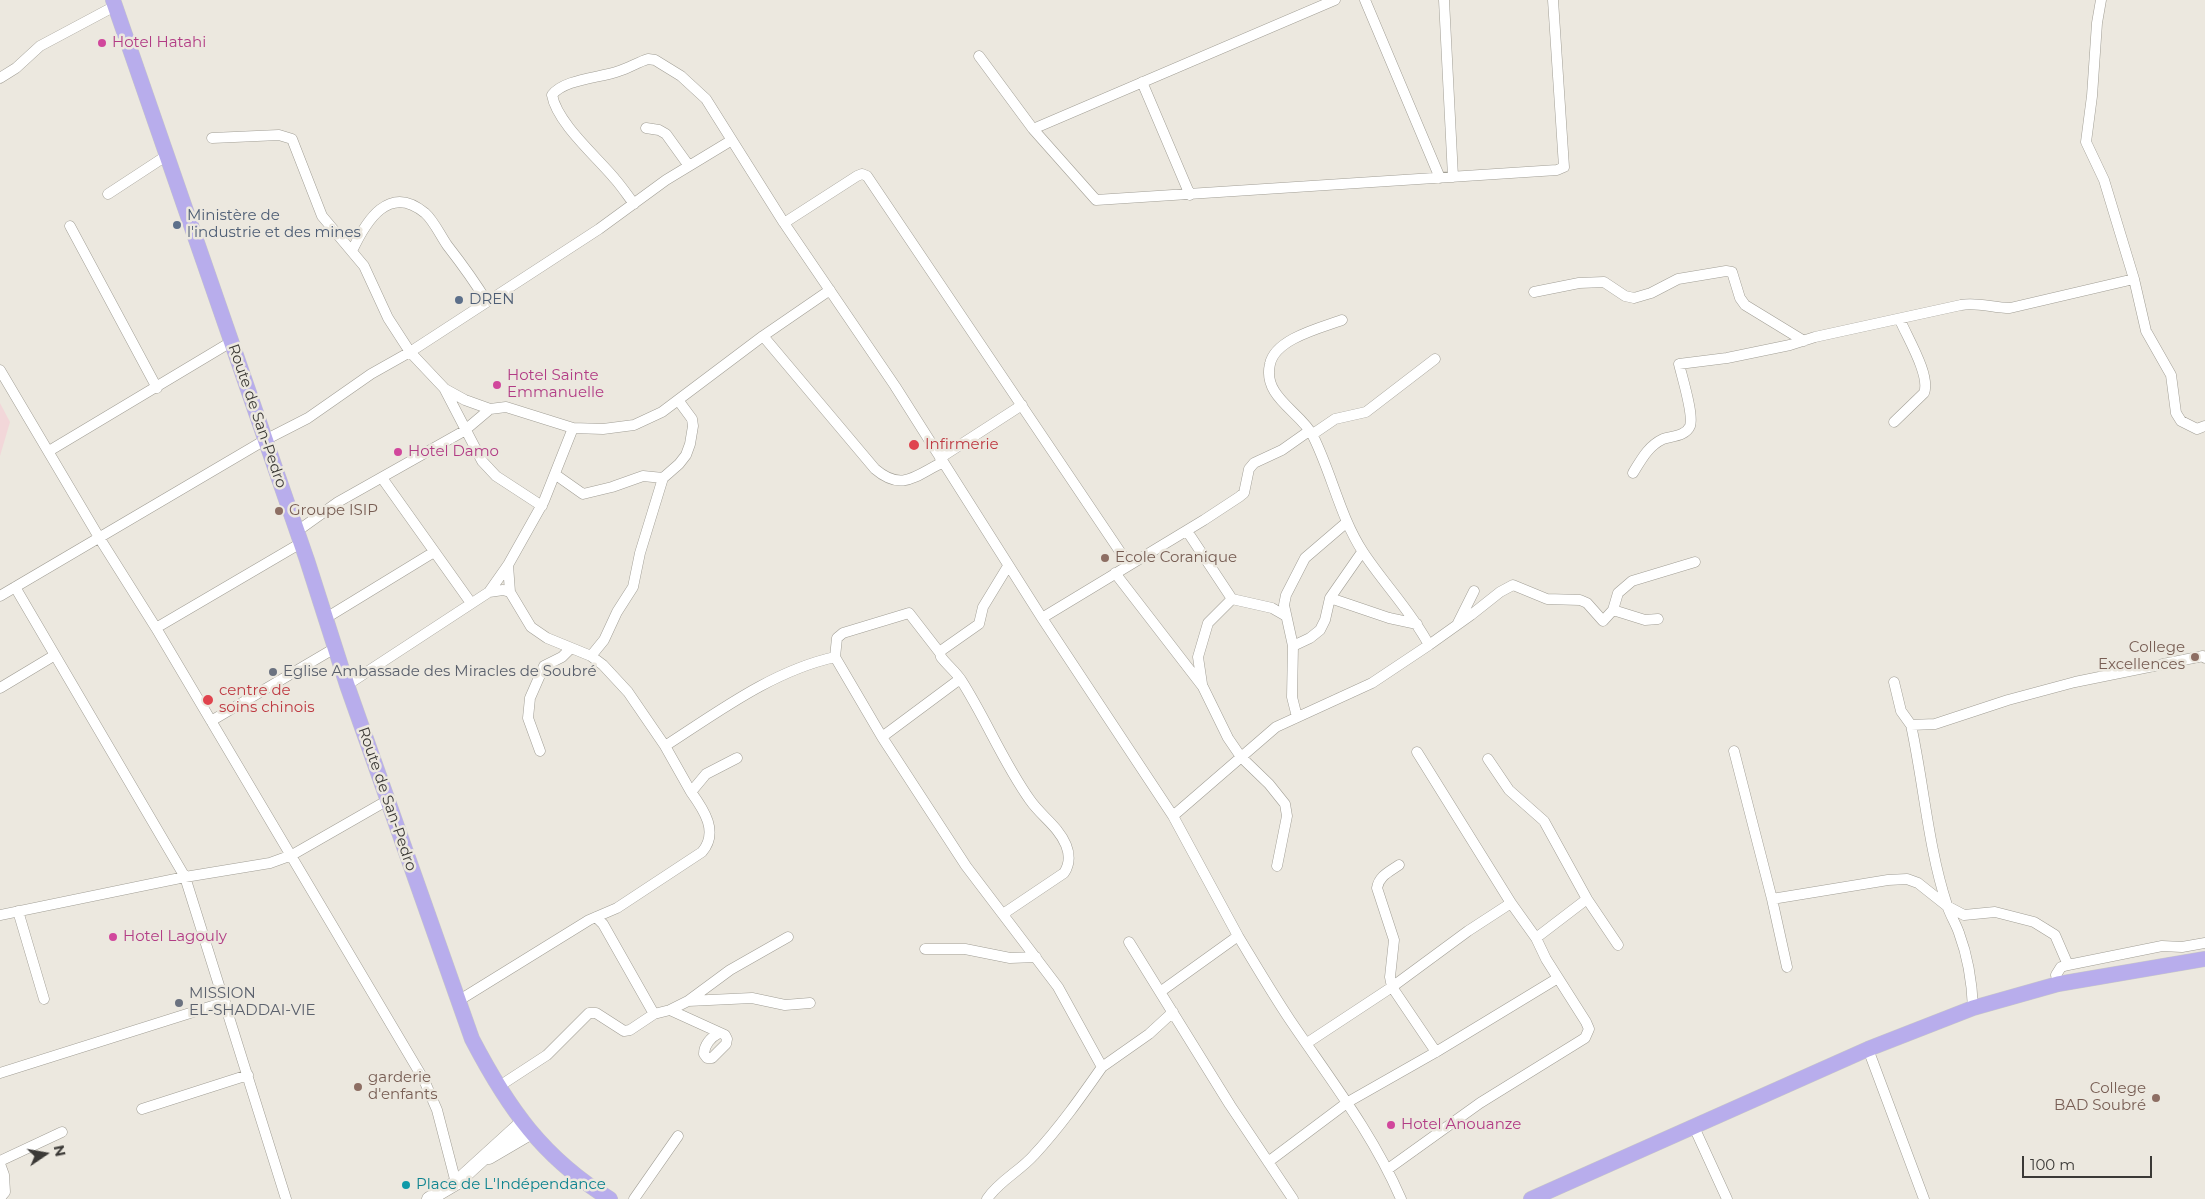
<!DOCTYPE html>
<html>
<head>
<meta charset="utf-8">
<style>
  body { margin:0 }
  #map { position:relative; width:2205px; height:1199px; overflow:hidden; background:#ece8df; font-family:Montserrat,sans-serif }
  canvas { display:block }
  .north { position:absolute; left:20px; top:1129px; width:50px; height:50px; -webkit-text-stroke:4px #ece8df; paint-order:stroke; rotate:78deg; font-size:14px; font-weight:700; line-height:20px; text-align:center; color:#3b3936 }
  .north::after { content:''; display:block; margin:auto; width:18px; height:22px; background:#3b3936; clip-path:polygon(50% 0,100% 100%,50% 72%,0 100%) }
  .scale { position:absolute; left:2022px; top:1156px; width:130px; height:22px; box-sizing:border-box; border:2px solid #3b3936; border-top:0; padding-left:6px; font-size:15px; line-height:18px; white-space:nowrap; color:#3b3936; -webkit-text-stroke:4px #ece8df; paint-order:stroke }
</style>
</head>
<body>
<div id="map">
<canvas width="2205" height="1199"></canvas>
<div class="north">N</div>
<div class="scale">100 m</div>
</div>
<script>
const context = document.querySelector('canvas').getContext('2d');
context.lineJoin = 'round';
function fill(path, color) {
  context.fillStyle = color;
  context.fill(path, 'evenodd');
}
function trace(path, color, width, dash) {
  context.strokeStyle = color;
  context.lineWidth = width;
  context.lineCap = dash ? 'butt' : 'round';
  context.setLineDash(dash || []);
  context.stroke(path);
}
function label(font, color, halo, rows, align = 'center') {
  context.font = font + ' Montserrat,sans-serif';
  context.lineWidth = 5;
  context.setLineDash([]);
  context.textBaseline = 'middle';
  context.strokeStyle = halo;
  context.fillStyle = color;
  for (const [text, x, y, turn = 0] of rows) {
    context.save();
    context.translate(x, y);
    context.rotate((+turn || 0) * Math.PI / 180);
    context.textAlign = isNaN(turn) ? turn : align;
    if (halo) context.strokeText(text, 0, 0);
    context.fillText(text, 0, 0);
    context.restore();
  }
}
fill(new Path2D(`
  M0,403L10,422L0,456Z`), '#f2d7d9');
const minor = new Path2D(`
  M1365,0L1440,178
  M1444,0L1453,177
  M2101,0L2097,23L2092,96L2086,142L2104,180L2134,279L2146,331L2171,375L2176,413L2181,421L2197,429L2205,426
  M979,56L1033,129L1096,200L1557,170L1564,167L1553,0
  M0,78L16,68L40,46L115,6
  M1142,82L1190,195
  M646,128L659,130L666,134L689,166
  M1033,129L1335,0
  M212,138L279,135L292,139L322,216L364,266L388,318L410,352L444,388L482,461L496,476L542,506
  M108,194L166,156
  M634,204C628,196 622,187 615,179C597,157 557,123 552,95C564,79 600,78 619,71C629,68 638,62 648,59L655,60L681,76L706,99L784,223L895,386L1042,618L1173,816
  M784,223L857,176L862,174L867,176L1129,565
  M70,226L157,388
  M352,251C366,221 389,183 425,213C434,221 440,235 447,245C461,263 475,282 487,302
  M1534,292L1579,283L1604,282L1625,296L1634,298L1651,293L1678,279L1726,271L1732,272L1740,298L1745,305L1804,341
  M763,336L875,469C902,492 915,476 943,462
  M0,370L100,539L156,628L424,1080L437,1110L456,1183
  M445,389L465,400L490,409
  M1894,422L1924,393C1931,376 1907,337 1900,320
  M1313,434L1335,419L1366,412L1435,359
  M49,451L231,342
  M940,458L1022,405
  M1633,473C1641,460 1648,446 1663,439C1672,436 1686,436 1690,426C1694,415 1682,377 1679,364L1727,358L1790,345L1815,337L1961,305C1978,302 1993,308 2010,308L2134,279
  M556,475L583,494L612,487L643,476L663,478
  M382,478L471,603
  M1187,531L1232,599L1272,608L1286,616
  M296,532L338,502L464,431L490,409L506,407L573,428L603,429L634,425L662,412L763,336L830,290
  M508,565L510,592L531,627L547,638L591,656L603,665L628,692L665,746C718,712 772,671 835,657L882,737L966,866L1058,987L1102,1067C1081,1097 1060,1127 1034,1155C1020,1171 999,1181 987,1199
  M1115,573L1203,687L1228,738L1241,757L1269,784L1285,804L1287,816L1277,866
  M15,587L185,877L286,1199
  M489,592L508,565L544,501L573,428
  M0,596L265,440L308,418L371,374L410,352L599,229L666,180L732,140
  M1330,598L1389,618L1417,624
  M1613,610L1618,593L1632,581L1695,562
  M326,618L434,552
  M1042,618L1204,520L1239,497L1244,493L1249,469L1254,463L1282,450L1309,431
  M1458,623L1474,591
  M156,628L301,543
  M1429,645L1471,615L1500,592L1513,585L1547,599L1580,600L1587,603L1603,621L1613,610L1645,620L1658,619
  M1293,646L1310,638L1320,630L1325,620L1330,598L1362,552
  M940,653L942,650L979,624L983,607L1008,566
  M591,656L604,640L617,612L633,587L640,553L663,478L679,464L686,455L690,444L693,426L692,419L678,400
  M835,657L837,638L843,633L909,613L940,653L941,657C947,665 956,672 961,680C986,719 1003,762 1030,800C1041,816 1058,826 1066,845C1070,855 1070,864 1064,873L1003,914
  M1894,682L1901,711L1911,725L1935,724L2008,700L2075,682L2203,656L2205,658
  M1202,684L1198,657L1208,623L1232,599
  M347,685L489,592L503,590L510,592
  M0,688L55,655
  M1297,717L1292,697L1293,646L1284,605L1286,595L1305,558L1347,522
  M211,721L335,648
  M1911,725C1924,785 1928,847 1947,905C1950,915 1956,924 1959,933C1968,957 1972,982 1973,1008
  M882,737L960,679
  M665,746L691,792
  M540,751L528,718L530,698L544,666L562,657L571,648
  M1734,751L1772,899L1787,967
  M1417,752L1511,903L1536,938L1587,899L1544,821L1509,790L1488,759
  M1399,865C1389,872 1379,876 1377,888L1394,940L1390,977L1392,987L1436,1052
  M1587,899L1618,945
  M1772,899L1888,880L1907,879L1918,883L1947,906L1964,915L1995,912L2034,922L2055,935L2068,965
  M18,911L44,999
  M0,915L185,877L270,863L292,855L388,800
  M596,917L603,924L654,1014
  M1238,936C1255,964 1272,993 1290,1020C1330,1079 1373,1134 1401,1199
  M1129,942L1230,1105L1293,1199
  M925,949H965L1010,958L1036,957
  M2058,984L2056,975L2061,967L2068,965L2162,946L2182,947L2205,943
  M1160,992L1238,936L1173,816L1276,727L1372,683L1429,645C1411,611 1384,584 1363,552C1340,517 1332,474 1313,436C1301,412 1262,397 1270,364C1275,339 1320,328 1342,320
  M458,1001L589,920L617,908L702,852C719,832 704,810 691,792L706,774L737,758
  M688,1001L752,998L785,1005L810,1003
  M670,1010L725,1035L727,1039L726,1044L712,1058H707L704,1054C704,1045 711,1037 719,1033
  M1307,1043L1392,987L1468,931L1511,903
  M1868,1049L1924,1199
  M1102,1067L1149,1034L1173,1012
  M0,1073L225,1002
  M498,1087L547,1055L589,1013H596L624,1031L630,1030L654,1014L670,1010L688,1001L730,970L788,937
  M142,1109L248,1075
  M1694,1127L1727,1199
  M0,1161L62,1132
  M1268,1162L1348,1102L1436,1052L1558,978
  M0,1164L4,1175L5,1192L0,1198
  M1388,1169L1480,1103L1585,1038L1589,1029L1586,1022L1546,959L1536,938
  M634,1199L678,1136`);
const secondary = new Path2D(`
  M489,1157L530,1133
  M429,1199L456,1183L523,1122`);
const primary = new Path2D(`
  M113,0L307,560L347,685L472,1039C508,1108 543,1158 610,1199
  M1531,1199L1868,1049L1973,1008L2058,984L2205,959`);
trace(minor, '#a19e95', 11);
trace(secondary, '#a19e95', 15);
trace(primary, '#c8c8c7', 16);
trace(minor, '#fff', 10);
trace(secondary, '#fff', 14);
trace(primary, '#b8adec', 15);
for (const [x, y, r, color] of [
  [102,43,5,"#d1479c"],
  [177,225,5,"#5c6f8a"],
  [459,300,5,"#5c6f8a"],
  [497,385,5,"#d1479c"],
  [914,445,6,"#e0444e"],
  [398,452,5,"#d1479c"],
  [279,511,5,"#8d6e63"],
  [1105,558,5,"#8d6e63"],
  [2195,657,5,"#8d6e63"],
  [273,672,5,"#6b7280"],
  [208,700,6,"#e0444e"],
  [113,937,5,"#d1479c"],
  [179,1003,5,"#6b7280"],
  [358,1087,5,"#8d6e63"],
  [2156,1098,5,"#8d6e63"],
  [1391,1125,5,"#d1479c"],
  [406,1185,5,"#0f9aa8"]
]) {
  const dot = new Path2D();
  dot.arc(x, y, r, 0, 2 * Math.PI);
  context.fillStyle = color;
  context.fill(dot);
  trace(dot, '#ece8df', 2);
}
label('15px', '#b23c85', '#ece8df', [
  ["Hotel Hatahi",112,43],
  ["Hotel Sainte",507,376],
  ["Emmanuelle",507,393],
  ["Hotel Damo",408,452],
  ["Hotel Lagouly",123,937],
  ["Hotel Anouanze",1401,1125]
], 'left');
label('15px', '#4e5e75', '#ece8df', [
  ["Ministère de",187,216],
  ["l'industrie et des mines",187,233],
  ["DREN",469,300]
], 'left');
label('15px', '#3b3936', '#ece8df', [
  ["Route de San-Pedro",257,416,71],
  ["Route de San-Pedro",387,799,71]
]);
label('15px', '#be3a42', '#ece8df', [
  ["Infirmerie",925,445],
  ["centre de",219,691],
  ["soins chinois",219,708]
], 'left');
label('15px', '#785e54', '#ece8df', [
  ["Groupe ISIP",289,511],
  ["Ecole Coranique",1115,558],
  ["College",2185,648,"right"],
  ["Excellences",2185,665,"right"],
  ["garderie",368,1078],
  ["d'enfants",368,1095],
  ["College",2146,1089,"right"],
  ["BAD Soubré",2146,1106,"right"]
], 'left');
label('15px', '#5b616d', '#ece8df', [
  ["Eglise Ambassade des Miracles de Soubré",283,672],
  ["MISSION",189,994],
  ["EL-SHADDAI-VIE",189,1011]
], 'left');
label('15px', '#0d838f', '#ece8df', [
  ["Place de L'Indépendance",416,1185]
], 'left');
</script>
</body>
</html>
